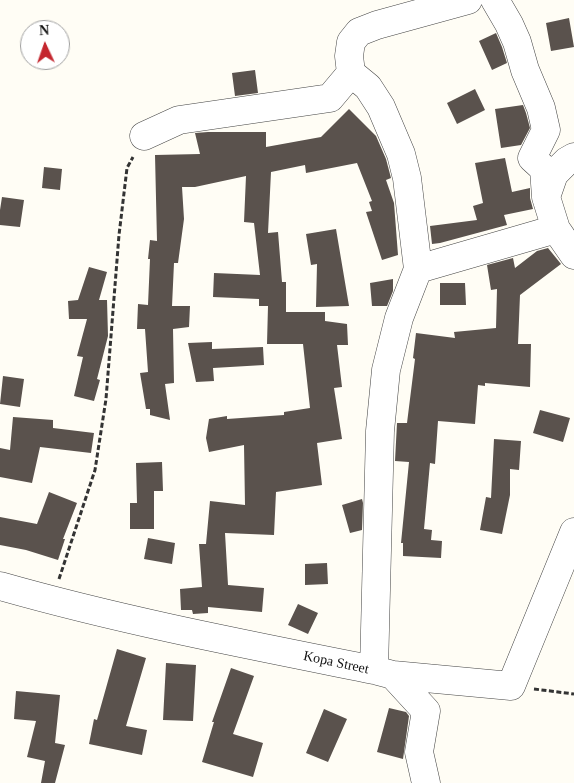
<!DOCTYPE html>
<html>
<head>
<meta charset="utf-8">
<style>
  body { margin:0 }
  #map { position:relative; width:574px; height:783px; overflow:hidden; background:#fffdf5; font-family:Georgia,serif }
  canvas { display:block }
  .north { position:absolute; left:20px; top:20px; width:50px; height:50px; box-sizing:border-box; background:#fff; border:1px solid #a0a0a0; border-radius:50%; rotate:357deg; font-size:14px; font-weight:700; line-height:20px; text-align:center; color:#111 }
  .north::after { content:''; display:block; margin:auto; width:18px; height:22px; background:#c4262e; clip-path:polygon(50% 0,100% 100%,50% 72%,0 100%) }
</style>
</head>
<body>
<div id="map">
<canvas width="574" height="783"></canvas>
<div class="north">N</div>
</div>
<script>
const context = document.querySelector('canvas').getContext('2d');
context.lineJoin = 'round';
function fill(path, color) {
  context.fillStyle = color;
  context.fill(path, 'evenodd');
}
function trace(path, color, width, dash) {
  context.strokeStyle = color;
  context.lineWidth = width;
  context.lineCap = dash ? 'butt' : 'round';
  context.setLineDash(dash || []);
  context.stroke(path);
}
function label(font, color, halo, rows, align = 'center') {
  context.font = font + ' Georgia,serif';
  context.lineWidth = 5;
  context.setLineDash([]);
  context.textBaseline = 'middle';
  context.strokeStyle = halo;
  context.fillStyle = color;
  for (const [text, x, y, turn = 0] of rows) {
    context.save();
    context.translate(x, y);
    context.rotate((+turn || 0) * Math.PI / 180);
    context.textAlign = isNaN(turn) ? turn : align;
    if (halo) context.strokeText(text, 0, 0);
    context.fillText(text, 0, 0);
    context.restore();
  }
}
fill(new Path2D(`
  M569,18L574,47L551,51L546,23Z
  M496,33L502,47L507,63L492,70L479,41Z
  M255,70L258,93L235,96L232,73Z
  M475,89L485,110L457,124L447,103Z
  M523,105L526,113L530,128L521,145L501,148L495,109Z
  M349,109L376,136L386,159L391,178L386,180L394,203L398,255L382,260L366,212L372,211L369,202L372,201L357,163L306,173L305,165L271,172L268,233L278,232L282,282H286V312H325V321L347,324L348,345H337L342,387L334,388L342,439L317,443L322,485L276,492L274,535L225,533L228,585L264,588L262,612L208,607V613L193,614L192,610H181L180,589L202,587L199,544H206L210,501L245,505L244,445L209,452L206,438L209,419L227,416V419L284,415V412L310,408L303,344H267L268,306H259V299L213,297L214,273L260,275L254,223L244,222L246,176L195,187H182L184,219L178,263H174L172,306H190L189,327L173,329L174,383L165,384L170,420L150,415V409H146L140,373L148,372L145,329H137L138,304L148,305L150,259H148L150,240L157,241L155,155L200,154L195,133L208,132H266V147L321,137Z
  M505,158L512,192L530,188V198L533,209L504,215L507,225L440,243L432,244L430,226L477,220L473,206L483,203L475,163Z
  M44,167L62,169L60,190L42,188Z
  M2,197L24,200L20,227L0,225V210Z
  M336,229L349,306L316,307L317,264L311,265L306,234Z
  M548,248L561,264L520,295L518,344H531L530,387L485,383V386L478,385L475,424L438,421L435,464L430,463L424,529L432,530L431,540L442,541L441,558L403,556V543H401L409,462L395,461L397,423H407L415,359L413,358L416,333L455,338L454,332L496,328L497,289L491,290L487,265L513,258L515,268L537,251Z
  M89,267L107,272L99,300H107L108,336L97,379L100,380L94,401L74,396L83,357L77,356L87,319H69L68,301L78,300Z
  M393,279V291L387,306H372L370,283Z
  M440,283H465L466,305H440Z
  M212,342V349L263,347L264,365L213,368L214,381L196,382L188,343Z
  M3,376L24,379L20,407L0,404Z
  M540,410L570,418L563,442L533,433Z
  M13,417L53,420V428L94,433L91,453L40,447L32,483L0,477V448L10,450Z
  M494,439L521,441L519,470L510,469V495L502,534L480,530L486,497L491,498Z
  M162,462L163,491H154V529H130V503H137L136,463Z
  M49,492L77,503L63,539H65L58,560L26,550L0,545V517L37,524Z
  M362,499L363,503L362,530L350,533L342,505Z
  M148,538L175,543L172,564L144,559Z
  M327,563L328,584L305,585V564Z
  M298,604L318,613L308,634L288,625Z
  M117,649L146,658L126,726L147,730L142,755L89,744L94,719L97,720Z
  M166,663L196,665L193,721L163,720Z
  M231,668L254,676L233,734L263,743L253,777L202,762L214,722H212Z
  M16,691L60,695L55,743L65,745L55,783H41L45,761L27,757L36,721L14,719Z
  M389,708L406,712L409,716L403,759L377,752Z
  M324,709L347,719L328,762L306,753Z`), '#5a524d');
const minor = new Path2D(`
  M495,0L509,24L517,42L525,70L541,108L546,130L532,158L544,169L546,197
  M351,73L349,56L351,42L359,32L377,25L468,0
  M144,136L179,120L330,98L351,73L368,87L381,107L401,154L407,178L418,269L399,318L386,370L380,431L374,670
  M574,157L567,161L554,174L546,197L556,229L574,255
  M418,269L556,229
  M0,586C123,621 249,645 374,670L393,675L511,686L574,532
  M393,675L426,711L419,752L426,783`);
trace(minor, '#444', 29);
trace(new Path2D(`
  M59,579L95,470L106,399L119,235L127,168L133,157
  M534,689L574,694`), '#333', 3, [5, 2.5]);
trace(minor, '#fff', 28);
label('14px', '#111', '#fff', [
  ["Kopa Street",336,663,12]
]);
</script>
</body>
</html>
